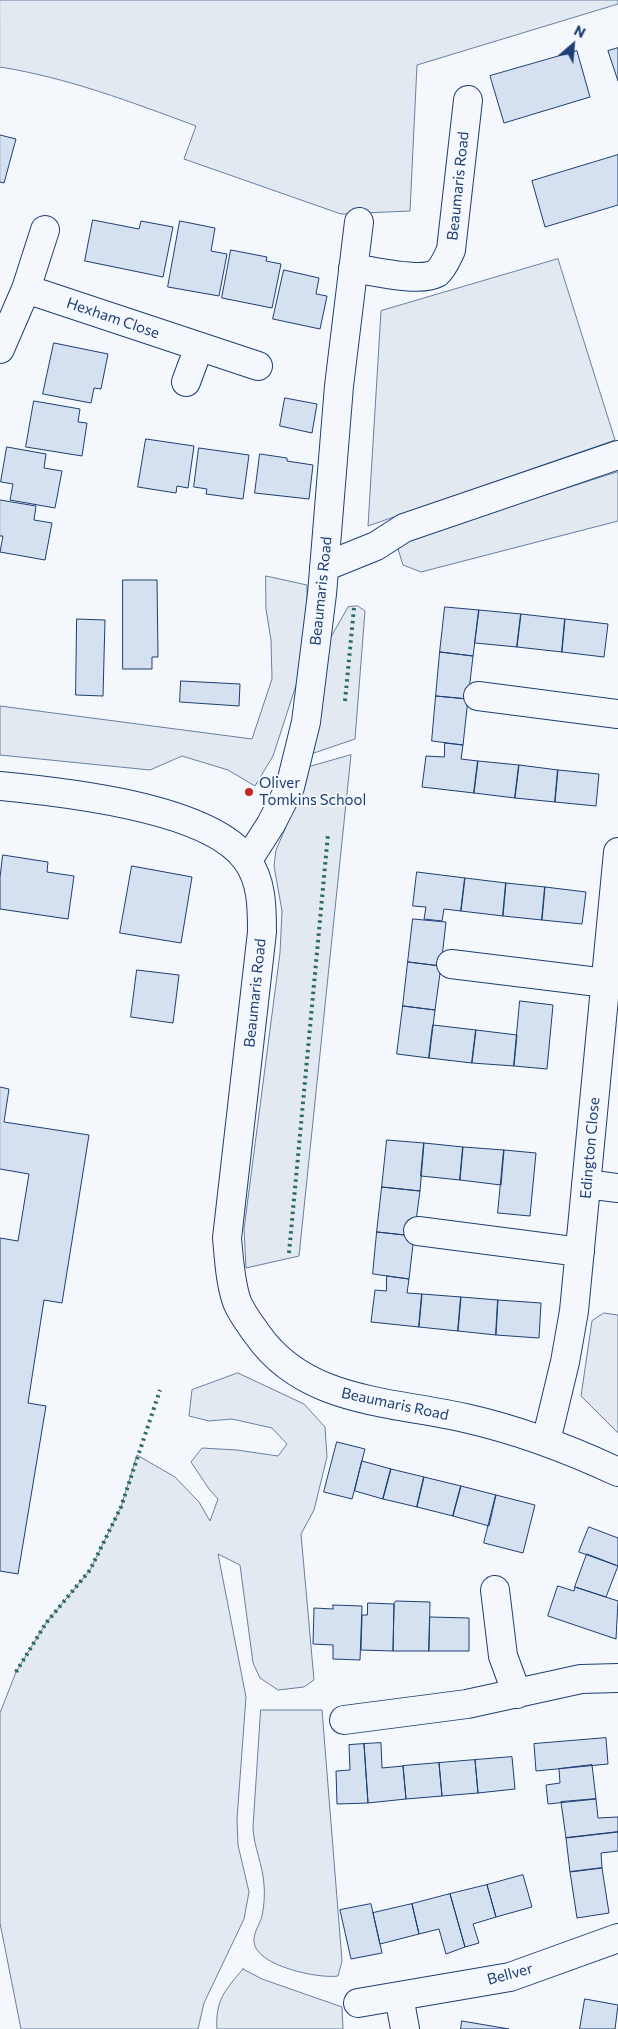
<!DOCTYPE html>
<html>
<head>
<meta charset="utf-8">
<style>
  body { margin:0 }
  #map { position:relative; width:618px; height:2029px; overflow:hidden; background:#f4f7fb; font-family:Commissioner,sans-serif }
  canvas { display:block }
  .north { position:absolute; left:548px; top:20px; width:50px; height:50px; -webkit-text-stroke:4px #f4f7fb; paint-order:stroke; rotate:27deg; font-size:14px; font-weight:700; line-height:20px; text-align:center; color:#1d3f73 }
  .north::after { content:''; display:block; margin:auto; width:18px; height:22px; background:#1d3f73; clip-path:polygon(50% 0,100% 100%,50% 72%,0 100%) }
</style>
</head>
<body>
<div id="map">
<canvas width="618" height="2029"></canvas>
<div class="north">N</div>
</div>
<script>
const context = document.querySelector('canvas').getContext('2d');
context.lineJoin = 'round';
function fill(path, color) {
  context.fillStyle = color;
  context.fill(path, 'evenodd');
}
function trace(path, color, width, dash) {
  context.strokeStyle = color;
  context.lineWidth = width;
  context.lineCap = dash ? 'butt' : 'round';
  context.setLineDash(dash || []);
  context.stroke(path);
}
function label(font, color, halo, rows, align = 'center') {
  context.font = font + ' Commissioner,sans-serif';
  context.lineWidth = 4;
  context.setLineDash([]);
  context.textBaseline = 'middle';
  context.strokeStyle = halo;
  context.fillStyle = color;
  for (const [text, x, y, turn = 0] of rows) {
    context.save();
    context.translate(x, y);
    context.rotate((+turn || 0) * Math.PI / 180);
    context.textAlign = isNaN(turn) ? turn : align;
    if (halo) context.strokeText(text, 0, 0);
    context.fillText(text, 0, 0);
    context.restore();
  }
}
const green = new Path2D(`
  M0,0H618V4L417,65L410,211L341,214L184,159L196,126C131,102 69,78 0,67Z
  M558,259L615,440L368,526L381,311Z
  M618,472V521L421,572L403,565L398,549L411,538Z
  M266,576L307,585V622L302,667L273,756L255,786L228,770L182,756L150,770L0,755V706L252,739L272,679L271,640L266,609Z
  M358,606L365,611L355,739L311,754L328,642L348,607Z
  M351,755L299,1256L246,1268L244,1229L280,953L282,911L274,866L276,850L303,787L309,767Z
  M604,1313L618,1315V1433L581,1396L592,1321Z
  M238,1373L304,1404L325,1427L327,1457L314,1510L301,1534L314,1680L304,1687L278,1690L260,1678L253,1663L240,1565L218,1554L246,1697L237,1819L238,1845L249,1892L244,1919L204,2003L198,2029H21L0,1923V1713L16,1672L46,1623L90,1570L121,1507L137,1455L175,1477L199,1502L210,1521L218,1499L209,1489L191,1462L202,1448L237,1450L278,1456L287,1444L272,1428L232,1419L209,1421L189,1416L192,1390Z
  M261,1710H322L342,1961L338,1976C319,1979 256,1966 254,1942C253,1933 260,1924 262,1916C264,1907 265,1894 264,1885C263,1865 254,1848 253,1828Z
  M243,1969L262,1979L342,2007L343,2029H217C215,2001 225,1990 243,1969Z`);
fill(green, '#e3e9f0');
trace(green, '#687fa3', 1);
const building = new Path2D(`
  M618,48V81L608,51Z
  M577,51L590,97L504,123L490,76Z
  M0,135L16,139L4,183L0,182Z
  M618,155V205L545,227L532,181Z
  M93,220L139,229L141,221L173,227L163,277L85,261Z
  M180,221L215,228L211,251L227,254L219,296L168,287Z
  M231,250L267,257L266,261L281,264L272,308L222,298Z
  M284,270L319,278L316,294L327,296L320,329L273,319Z
  M54,343L108,354L101,389L94,388L91,403L43,394Z
  M285,398L317,404L312,433L280,426Z
  M34,401L80,409L78,422L87,423L82,456L26,447Z
  M146,439L194,446L188,488L177,486L176,493L138,487Z
  M7,447L46,454L44,468L62,471L55,508L10,500L13,484L1,482Z
  M199,448L249,455L243,499L206,494L207,489L194,487Z
  M260,454L287,458V461L313,465L309,499L255,493Z
  M0,500L36,506L34,520L52,523L45,560L0,552L3,536H0Z
  M123,580H157L158,657H152V669H123Z
  M445,607L479,610L473,656L440,652Z
  M479,610L521,614L517,647L475,643Z
  M521,614L565,619L562,652L517,647Z
  M77,619L105,620L103,696L76,695Z
  M565,619L608,624L604,657L562,652Z
  M440,652L473,656L468,699L436,696Z
  M181,681L240,684L239,706L180,702Z
  M436,696L468,699L463,745L432,741Z
  M445,743L463,745L461,759L478,761L474,793L422,787L426,756L444,757Z
  M478,761L519,765L515,798L474,793Z
  M519,765L558,770L555,802L515,798Z
  M558,770L599,774L596,806L555,802Z
  M3,855L48,862L47,872L74,876L68,919L0,909V878Z
  M132,866L192,877L181,943L120,933Z
  M417,872L465,878L461,911L444,909L442,921L424,919L426,907L413,906Z
  M465,878L506,883L503,916L461,911Z
  M506,883L545,887L542,920L503,916Z
  M545,887L586,892L582,924L542,920Z
  M413,919L446,922L441,966L408,962Z
  M408,962L441,966L435,1010L403,1006Z
  M137,970L179,975L173,1023L131,1017Z
  M520,1001L553,1005L547,1069L514,1066Z
  M403,1006L435,1010L429,1058L397,1054Z
  M433,1025L476,1030L472,1063L429,1058Z
  M476,1030L517,1035L514,1066L472,1063Z
  M0,1087L9,1089L4,1122L89,1135L62,1303L44,1300L28,1403L46,1406L18,1574L0,1571V1238L18,1241L29,1174L0,1169Z
  M387,1140L424,1143L420,1191L382,1187Z
  M424,1143L463,1147L460,1180L421,1176Z
  M463,1147L504,1150L501,1185L460,1180Z
  M504,1150L536,1153L530,1216L498,1213Z
  M382,1187L420,1191L414,1236L377,1232Z
  M377,1232L414,1236L409,1279L373,1274Z
  M387,1276L409,1279L407,1293L422,1294L419,1327L371,1322L375,1290L386,1291Z
  M422,1294L461,1297L458,1331L419,1327Z
  M461,1297L498,1300L496,1335L458,1331Z
  M498,1300L541,1303L539,1338L496,1335Z
  M337,1442L365,1449L352,1499L324,1492Z
  M362,1461L391,1469L383,1499L355,1491Z
  M391,1469L424,1477L417,1507L383,1499Z
  M424,1477L461,1486L453,1516L417,1507Z
  M461,1486L496,1495L489,1526L453,1516Z
  M496,1495L535,1505L523,1553L484,1543Z
  M589,1527L618,1538V1566L579,1552Z
  M587,1554L618,1566L606,1597L575,1587Z
  M558,1586L574,1591L575,1587L618,1601L616,1639L548,1616Z
  M396,1601L430,1602L429,1651H393L394,1604Z
  M368,1603L394,1604L393,1651L361,1650L362,1615H367Z
  M333,1605L362,1606L360,1660L333,1659V1645L313,1644L314,1608L333,1609Z
  M430,1617L469,1618V1651H429Z
  M606,1738L608,1764L536,1771L534,1744Z
  M381,1743L382,1768L403,1766L406,1799L368,1803L364,1744Z
  M364,1744L368,1803L337,1804L336,1771L350,1770L349,1745Z
  M512,1757L515,1789L478,1793L475,1760Z
  M475,1760L478,1793L442,1796L439,1763Z
  M439,1763L442,1796L406,1799L403,1766Z
  M592,1765L596,1799L548,1804L546,1785L560,1783L559,1769Z
  M596,1799L598,1818L618,1817V1832L566,1838L561,1802Z
  M618,1832V1851L601,1853L602,1868L570,1872L566,1838Z
  M602,1868L609,1913L577,1918L570,1872Z
  M523,1875L532,1907L496,1917L487,1885Z
  M487,1885L496,1917L473,1924L479,1943L465,1947L450,1894Z
  M450,1894L465,1947L446,1954L439,1929L419,1934L412,1904Z
  M371,1904L382,1953L351,1959L340,1910Z
  M412,1904L419,1934L380,1944L373,1913Z
  M585,1999L618,2005L615,2029H580Z
  M462,2021L509,2029H461Z`);
fill(building, '#d5e0f0');
trace(building, '#1d3f73', 1);
const minor = new Path2D(`
  M353,268C373,271 421,283 437,273C444,267 447,258 451,250L468,100
  M26,289L258,366
  M0,349L26,289L45,230
  M186,382L199,347
  M324,567L376,546L404,528L618,455
  M478,696L618,714
  M0,786C63,792 207,807 246,859C262,880 262,907 262,932L227,1238C229,1259 230,1282 237,1302C242,1314 250,1324 257,1334C305,1403 390,1401 465,1418C518,1430 569,1449 618,1472
  M248,860L271,824L290,787L306,722L322,594L339,386L359,222
  M451,964L606,983
  M586,1184L618,1188
  M418,1231L580,1252
  M546,1441L565,1362L574,1311L618,852
  M495,1590L503,1656L517,1694
  M344,1720L467,1704L581,1679L618,1678
  M399,1996L405,2029
  M358,2003L510,1977L618,1938`);
trace(minor, '#1d3f73', 30);
trace(minor, '#f4f7fb', 28);
trace(new Path2D(`
  M345,701L354,608
  M289,1253L328,834
  M16,1672L46,1623L90,1570L121,1507L160,1390`), '#2c6c60', 4, [2.5, 4]);
for (const [x, y, r, color] of [
  [249,792,5,"#c62828"]
]) {
  const dot = new Path2D();
  dot.arc(x, y, r, 0, 2 * Math.PI);
  context.fillStyle = color;
  context.fill(dot);
  trace(dot, '#f4f7fb', 2);
}
label('15px', '#1d3f73', '#f4f7fb', [
  ["Beaumaris Road",458,186,-84],
  ["Hexham Close",113,318,19],
  ["Beaumaris Road",321,591,-84],
  ["Beaumaris Road",255,993,-84],
  ["Edington Close",590,1148,-85],
  ["Beaumaris Road",395,1404,12],
  ["Bellver",510,1974,-15]
]);
label('15px', '#1d3f73', '#f4f7fb', [
  ["Oliver",259,783],
  ["Tomkins School",259,800]
], 'left');
</script>
</body>
</html>
